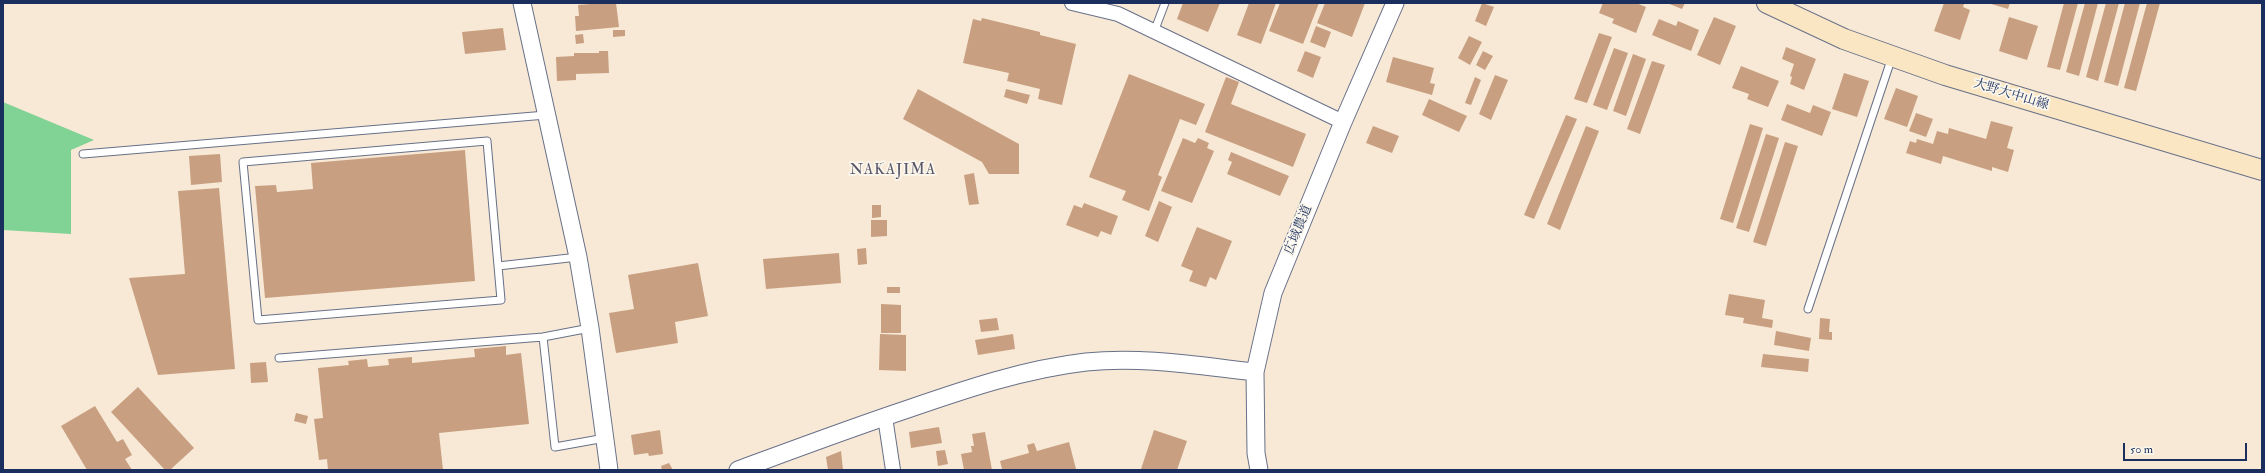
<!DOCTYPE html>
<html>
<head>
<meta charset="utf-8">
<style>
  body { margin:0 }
  #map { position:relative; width:2265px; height:473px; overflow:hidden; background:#f7e9d5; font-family:"IM FELL Double Pica",serif }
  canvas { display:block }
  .frame { position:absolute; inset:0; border:4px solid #1b2f5e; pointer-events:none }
  .scale { position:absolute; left:2123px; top:443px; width:124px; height:18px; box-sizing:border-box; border:2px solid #1b2f5e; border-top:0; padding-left:5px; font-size:12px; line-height:14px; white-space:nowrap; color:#1b2f5e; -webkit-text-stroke:3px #fbf7ec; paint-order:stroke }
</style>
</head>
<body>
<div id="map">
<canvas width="2265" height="473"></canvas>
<div class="frame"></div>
<div class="scale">50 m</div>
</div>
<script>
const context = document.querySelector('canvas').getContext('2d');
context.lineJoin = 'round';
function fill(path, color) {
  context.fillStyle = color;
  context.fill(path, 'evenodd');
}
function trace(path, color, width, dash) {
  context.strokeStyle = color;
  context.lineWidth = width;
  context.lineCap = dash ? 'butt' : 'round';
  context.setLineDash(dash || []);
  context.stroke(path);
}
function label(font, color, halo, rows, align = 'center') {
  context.font = font + ' "IM FELL Double Pica","Noto Serif JP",serif';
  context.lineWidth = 3.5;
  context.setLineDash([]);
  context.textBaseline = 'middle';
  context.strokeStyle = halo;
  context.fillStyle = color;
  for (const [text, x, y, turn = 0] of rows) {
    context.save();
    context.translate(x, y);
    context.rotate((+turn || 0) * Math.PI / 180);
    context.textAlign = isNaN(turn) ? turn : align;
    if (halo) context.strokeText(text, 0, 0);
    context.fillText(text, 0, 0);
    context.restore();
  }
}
fill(new Path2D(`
  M3,102L94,140L71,150V234L3,230Z`), '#80d395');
fill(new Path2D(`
  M602,3H616L619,27L576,31L575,16H579L578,5Z
  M1183,3H1220L1208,32L1177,19Z
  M1249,3H1276L1261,44L1237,35Z
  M1280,3H1319L1303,44L1269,31Z
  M1325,3H1365L1352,37L1317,23Z
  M1482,3L1494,7L1486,26L1475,21Z
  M1603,3H1636L1646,7L1636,33L1612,23L1614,19L1599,13Z
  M1667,3H1685L1682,9Z
  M1944,3H1961L1964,4L1963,7L1970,10L1960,40L1934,31Z
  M1988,3H2010L2008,9Z
  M2064,3H2078L2060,70L2047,67Z
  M2085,3H2098L2079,76L2066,72Z
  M2106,3H2119L2098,81L2086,77Z
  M2125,3H2140L2118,86L2104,82Z
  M2147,3H2160L2136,91L2124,88Z
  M1714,17L1736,26L1720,65L1697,55Z
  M2009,17L2038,26L2027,60L1999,51Z
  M982,18L1040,32V35L1076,44L1062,105L1038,99L1040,89L1007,81L1009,73L963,63L973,19L981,21Z
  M1659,19L1676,26L1678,21L1699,30L1691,51L1652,35Z
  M1316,26L1331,32L1325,48L1310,42Z
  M503,28L506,50L465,54L462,32Z
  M613,30H625V36L613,37Z
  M1599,33L1612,37L1587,103L1574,99Z
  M583,34L584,43L576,44L575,35Z
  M1469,36L1482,42L1470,65L1458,58Z
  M1786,47L1816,59L1804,90L1790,84L1792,77L1790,76L1794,64L1782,59Z
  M1614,48L1628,53L1607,110L1593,105Z
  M599,51H608L609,73L576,74V80L557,81L556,57L574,56V53H599Z
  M1305,51L1321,57L1313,78L1297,71Z
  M1483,51L1493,56L1485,70L1476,65Z
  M1633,54L1646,59L1626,116L1613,111Z
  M1393,57L1434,68L1430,83L1435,84L1432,95L1386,82Z
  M1652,61L1665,65L1640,134L1627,129Z
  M1741,66L1779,81L1768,107L1747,99L1749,94L1732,88Z
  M1844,73L1869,81L1857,117L1832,109Z
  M1129,74L1205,104L1196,125L1180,119L1158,175L1162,177L1149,211L1122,200L1126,191L1089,177Z
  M1495,75L1508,80L1491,120L1479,114Z
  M1226,77L1239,82L1231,104L1306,134L1293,167L1205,132Z
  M1475,77L1481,80L1471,105L1465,103Z
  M1896,88L1918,96L1907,127L1884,119Z
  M918,89L1019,144V174H989L982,162L903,119Z
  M1006,89L1030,95L1027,104L1004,97Z
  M1429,99L1467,116L1459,132L1422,115Z
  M1787,104L1810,113L1813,105L1831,112L1822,136L1781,120Z
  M1916,113L1933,119L1926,137L1909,131Z
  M1566,115L1577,119L1534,219L1524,215Z
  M1991,121L2013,127L2007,148L2014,150L2008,172L1992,167V171L1943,156L1941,164L1906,153L1910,141L1916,143L1917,139L1933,144L1937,131L1948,134L1949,128L1986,139Z
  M1750,124L1763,128L1733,223L1720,219Z
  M1373,126L1399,136L1392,153L1366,143Z
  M1586,126L1599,131L1560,230L1547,224Z
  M1766,134L1779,138L1749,232L1736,228Z
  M1183,138L1195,143L1198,138L1209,143L1207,148L1214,151L1192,203L1161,191Z
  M1785,142L1798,146L1766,246L1753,242Z
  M465,150L475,281L265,298L255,186L276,185L277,192L313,189L311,163Z
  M1231,152L1289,176L1280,196L1227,174L1232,162L1228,160Z
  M220,154L222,182L191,185L189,156Z
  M974,173L979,204L969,205L964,175Z
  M219,188L235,369L158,375L129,278L185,274L178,191Z
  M1159,201L1172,207L1158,242L1145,236Z
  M1084,203L1118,216L1111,235L1101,231L1098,237L1066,225L1074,205L1082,208Z
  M872,205H881V217L872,218Z
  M871,220H887V236L871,237Z
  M1197,227L1232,241L1216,280L1210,277L1206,287L1189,281L1193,271L1181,266Z
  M866,248L867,264L858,265L857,249Z
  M839,253L841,283L766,289L763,259Z
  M698,263L708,316L675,322L678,343L616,353L609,313L634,309L628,275Z
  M887,287H900V293H887Z
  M1729,294L1765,300L1762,318L1773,320L1772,328L1743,323L1744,318L1725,315Z
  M881,304L901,305V333H881Z
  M997,318L999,330L981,332L979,320Z
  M1820,318L1830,319L1829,332H1832V340L1819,339Z
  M1776,331L1811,338L1809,351L1774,345Z
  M880,334L906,335V371L879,370Z
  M1013,334L1015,349L978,355L975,340Z
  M506,346V355L521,353L529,424L439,433L443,470H328L327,459L319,460L314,419L323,418L318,368L349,365L348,361L367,359L368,367L389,365L388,359L412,357V363L475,357L474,349Z
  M1763,354L1809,359L1808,372L1761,367Z
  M266,362L268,382L251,383L250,363Z
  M138,387L194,448L170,470H165L111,412Z
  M95,406L117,442L123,439L132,455L125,459L132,470H87L61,426Z
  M296,413L308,416L306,424L294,421Z
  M939,427L942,443L911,448L909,432Z
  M660,430L663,454L649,456L648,453L634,455L631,435Z
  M1154,430L1187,441L1177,470L1141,469Z
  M985,432L992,470H964L961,454L972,452L971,446H974L972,434Z
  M1069,442L1076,469H1002L1000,461L1029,453L1027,445L1034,443L1037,451Z
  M945,450L948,464L938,466L936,451Z
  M841,451L843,470H828L826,457Z
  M669,463L673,470H662L661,466Z`), '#c99f81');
const service = new Path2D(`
  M1154,32L1165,3
  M487,141L501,300L258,320L243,162Z
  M83,154L546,115
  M498,266L578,257
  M1808,309L1892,57
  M590,328L543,337L555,447L605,438
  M279,358L543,337`);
const minor = new Path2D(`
  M1072,3L1118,14L1343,122
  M885,417L893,470`);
const tertiary = new Path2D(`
  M522,3L578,257L590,328L609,470
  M738,470C795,449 851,428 908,409C966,389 1025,369 1086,362C1142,356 1200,366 1255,372
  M1259,470L1256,453L1255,372L1273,293L1343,122L1395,3`);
const secondary = new Path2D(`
  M1767,3L1844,39L1945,75L2262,170`);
trace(service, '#687088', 9);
trace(minor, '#687088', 16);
trace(tertiary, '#687088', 19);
trace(secondary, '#687088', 22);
trace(service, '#fff', 7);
trace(minor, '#fff', 14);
trace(tertiary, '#fff', 17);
trace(secondary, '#fbe6c4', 20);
label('13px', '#1b2f5e', '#fbf7ec', [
  ["大野大中山線",2011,95,17],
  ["広域農道",1299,230,-68]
]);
context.letterSpacing = '1px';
label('15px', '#58566a', '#fbf7ec', [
  ["NAKAJIMA",893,171]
]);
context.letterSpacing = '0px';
</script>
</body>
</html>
